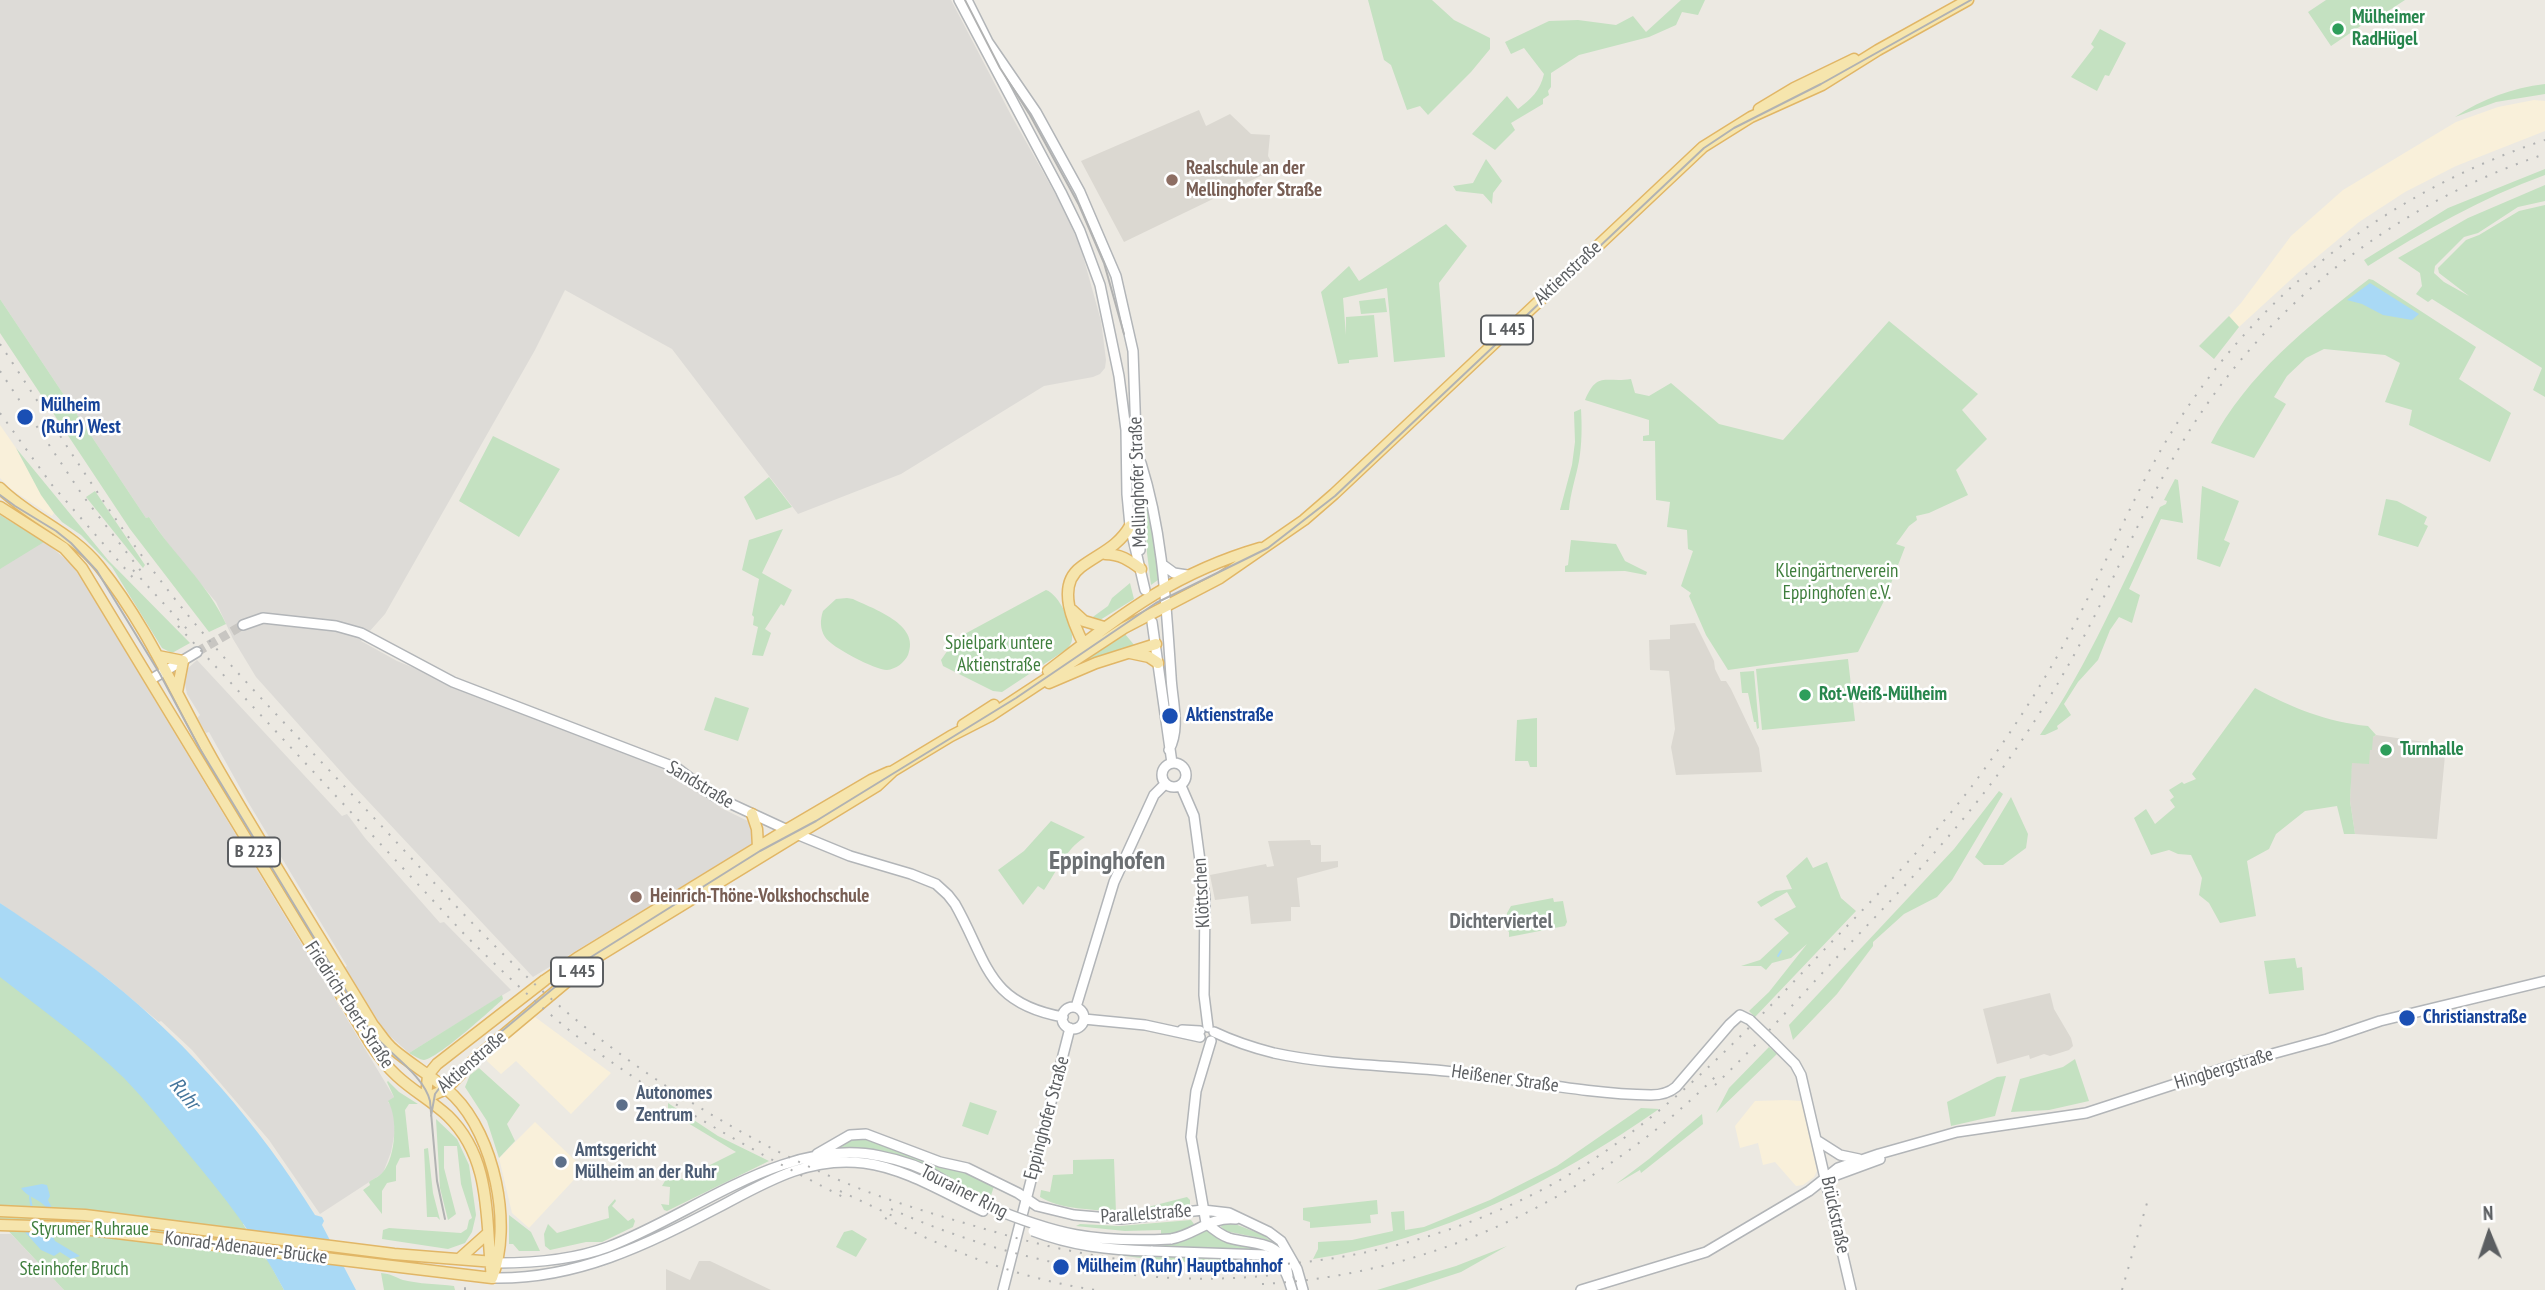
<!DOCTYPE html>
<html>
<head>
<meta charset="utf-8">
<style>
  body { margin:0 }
  #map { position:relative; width:2545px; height:1290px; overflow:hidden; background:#ece9e2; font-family:"PT Sans Narrow",sans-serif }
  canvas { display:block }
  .north { position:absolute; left:2454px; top:1199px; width:70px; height:70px; -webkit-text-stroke:5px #fff; paint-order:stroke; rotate:358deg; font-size:19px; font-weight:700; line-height:28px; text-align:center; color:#5b5e61 }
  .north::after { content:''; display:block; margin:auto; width:24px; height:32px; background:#5b5e61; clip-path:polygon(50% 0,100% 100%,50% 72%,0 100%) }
</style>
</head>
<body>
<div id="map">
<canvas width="2545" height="1290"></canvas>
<div class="north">N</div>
</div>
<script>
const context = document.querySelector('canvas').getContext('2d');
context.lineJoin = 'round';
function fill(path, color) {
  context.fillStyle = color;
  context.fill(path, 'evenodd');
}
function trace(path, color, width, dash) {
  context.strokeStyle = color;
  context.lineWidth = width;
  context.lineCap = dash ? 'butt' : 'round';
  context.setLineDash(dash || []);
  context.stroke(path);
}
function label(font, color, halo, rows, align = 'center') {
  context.font = font + ' "PT Sans Narrow",sans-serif';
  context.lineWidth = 5;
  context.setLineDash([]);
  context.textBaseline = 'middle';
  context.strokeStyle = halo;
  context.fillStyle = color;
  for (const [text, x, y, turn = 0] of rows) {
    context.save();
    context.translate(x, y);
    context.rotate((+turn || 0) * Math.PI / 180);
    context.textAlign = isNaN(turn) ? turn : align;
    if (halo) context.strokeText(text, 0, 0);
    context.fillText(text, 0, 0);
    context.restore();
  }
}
fill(new Path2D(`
  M2534,100L2545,101V131L2456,166L2405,192L2359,222L2299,272L2239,327L2229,316L2241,303L2291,236L2343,190L2456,122L2498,107Z
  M0,425L16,448L41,494L54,513L52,516L12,490L0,478Z
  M535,1017L611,1073L571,1114L516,1061L501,1074L487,1061L486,1058Z
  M1786,1100L1802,1101L1817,1171L1814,1177L1803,1185L1796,1186L1775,1162L1763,1165L1758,1143L1740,1148L1735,1126L1755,1101Z
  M535,1122L584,1169L529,1228L512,1213L499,1158Z`), '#f9f0da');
fill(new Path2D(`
  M0,0H951L1011,115L1057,197L1080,245L1101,321L1106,360L1105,368L1100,374L1093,377L1044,386L901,474L798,514L672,349L565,290L535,350L385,614L361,641L397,661L659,767L703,789L721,808L750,822L755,842L533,977L352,784L256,677L233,639L216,602L174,552L149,517L146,518L0,299Z
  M0,515L50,546L70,563L80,576L394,1097L388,1102L393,1109L395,1131L391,1152L383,1173L320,1214L269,1140L192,1050L161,1021L159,1022L108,979L0,903Z
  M197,660L342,816L347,814L365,838L440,923L444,922L511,990L409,1053L384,1031L345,967L347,966L248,802L209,732L206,733L197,718L200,715L187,694L184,679L186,670Z
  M0,1234H11L64,1290H0Z`), '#dddbd7');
fill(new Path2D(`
  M1199,110L1206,126L1230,114L1251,134L1270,135L1268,156L1275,169L1124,242L1081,161Z
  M1695,623L1714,661L1715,669L1721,681H1726L1731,689L1759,748L1762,772L1676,775L1671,747L1675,729L1669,671L1650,670L1649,640L1670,639V625Z
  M2376,735L2446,745L2437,839L2355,834L2350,801L2352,751Z
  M1310,840L1311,845H1321V862L1338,861V867L1297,878L1300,907H1291V921L1251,924L1248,896L1215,900L1210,875L1266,864L1267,867L1274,866L1268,841Z
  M2050,993L2054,1009L2071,1038L2073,1046L2069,1050L2050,1056L2044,1054L2030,1059L2029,1055L1997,1064L1983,1009Z
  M699,1261H710L771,1290H666V1269L690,1280Z`), '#dbd8d1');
fill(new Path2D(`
  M1368,0H1432L1454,20L1490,38V49L1471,72L1428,115L1420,106L1407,110L1391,65L1384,60Z
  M1681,0H1705L1698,15L1682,12L1676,25L1649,37L1579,55L1551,73V87L1548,91L1549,95L1543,99V104L1511,123L1515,130L1495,150L1472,134L1507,96L1518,109C1531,99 1540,91 1544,74L1524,48L1511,54L1505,42L1549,21L1578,20L1616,25L1633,16L1646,32Z
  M2326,0H2405L2385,13L2383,11L2331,46L2308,12Z
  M2100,29L2126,43L2109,76L2105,75L2097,91L2071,77L2094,47L2091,44Z
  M2545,84V94L2496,102L2455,117C2482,99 2512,88 2545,84Z
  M1486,159L1502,181L1493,193L1492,204L1483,194L1456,191L1453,186L1473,183Z
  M2545,169V175C2482,198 2425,230 2368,266L2364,260L2448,208Z
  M2545,185V201L2518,207L2478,233L2464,237L2435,266L2434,273L2444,282L2469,296L2439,273L2438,268L2466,240L2479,235L2519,211L2545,205V397L2533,390L2542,368L2432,299L2428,302L2416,294L2422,286L2420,273L2398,258L2468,218Z
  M1446,224L1467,246L1439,283L1445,357L1394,362L1387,288L1343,298L1346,335V317L1374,315L1378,357L1349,360V363L1338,364L1321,292L1349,266L1359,281Z
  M2369,279L2373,280L2476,347L2459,379L2511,413L2490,462L2409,425L2412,410L2385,402L2400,363L2385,355L2324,349L2306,358L2287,376L2274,397L2286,404L2254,458L2211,443C2247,374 2308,326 2369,279Z
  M1385,298L1387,312L1361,314L1359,301Z
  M0,299L146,518L149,517C173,554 208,584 226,624L209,632L130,529L0,333Z
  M2229,316L2239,327L2214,359L2199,346Z
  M1889,321L1978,394L1962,410L1987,439L1956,470L1968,495L1929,513L1916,516L1917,520L1909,526L1896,544L1905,547L1885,599L1858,652L1728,670L1706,635L1689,596L1691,593L1681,586L1693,551L1688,549L1687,530L1667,527L1670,502L1656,500L1655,441H1643V436L1649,435V420L1585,400C1597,371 1606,383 1631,379L1635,393L1649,396L1671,383L1719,424L1783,440Z
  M1581,409C1582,426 1582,444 1579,461C1576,477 1570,494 1569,510H1560L1572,465L1575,442L1574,412Z
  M493,436L560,469L519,537L459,501Z
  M16,448L108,560L190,643L172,653L162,648L112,567L81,535L62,522L54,513L41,495Z
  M769,477L792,507L756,520L744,497Z
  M2175,479L2178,480L2183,523L2161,519L2129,589L2140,595L2132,623L2119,617L2110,630L2098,660L2078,682L2064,704L2071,715L2057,726L2058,729L2045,735H2040C2089,664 2122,584 2160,507L2166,504L2167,501L2164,500Z
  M1144,483L1162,577L1151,585L1147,553Z
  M2202,486L2239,501L2224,540L2230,543L2220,567L2197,559Z
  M95,491L145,565L143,568L86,497Z
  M2386,499L2397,501L2427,517L2424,524L2428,526L2418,547L2378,535Z
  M0,515L44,542L0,569Z
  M783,529L762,573L792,590L784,606L781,604L765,629L771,633L763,656L752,655L758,627L753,625L754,617L752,615L759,579L742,570L749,540Z
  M1571,540L1616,544L1625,561L1647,572L1646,575L1625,571L1565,572V566L1568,565Z
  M1130,583L1134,599L1100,620L1090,619L1108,606L1112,598Z
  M1046,590C1059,594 1074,626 1072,640C1071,646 1066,650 1061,653L1002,692L993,691L943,666L941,660L950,647L948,643Z
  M847,598L853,599C873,609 921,624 908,655C904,663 896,669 887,670C875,670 831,647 825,637C820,629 820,620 823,611L836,599Z
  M1125,634L1135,646L1074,668Z
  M1848,659L1855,721L1762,730L1756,669Z
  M1754,671L1759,728L1757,729L1756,722H1754L1748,693H1742L1740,672Z
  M2255,688C2292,708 2327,722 2368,726L2376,735L2373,737L2372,750H2370L2369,764L2352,763L2350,801L2355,834H2344L2337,806L2305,811L2276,834L2269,849L2247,861L2256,916L2220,923L2209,903L2199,895L2202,878L2191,855L2178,854L2169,850L2151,855L2134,818L2146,809L2155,824L2175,807L2170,800L2174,797L2169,790L2182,782L2184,784L2196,779L2192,774Z
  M715,697L749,708L738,741L704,730Z
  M1537,718V767H1530L1528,761H1515L1517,720Z
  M1999,791L2003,794L1952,880L1937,897L1904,914L1873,942V946L1837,994L1793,1040L1789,1025L1954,849Z
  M2011,797L2028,834L2026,848L2003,865H1984L1975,857Z
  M1051,821L1085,837C1065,850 1057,871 1044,890L1038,886L1023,905L998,870L1024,851Z
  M1807,857L1813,868L1827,862L1841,898L1856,911L1755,1017L1749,1011L1769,992L1807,944L1791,958L1772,963L1766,970L1761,966H1741L1760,960L1789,933L1774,919L1796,907L1787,892L1761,907L1757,902L1776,891L1792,889L1786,876Z
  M1553,898L1554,902L1563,901L1567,922L1565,926L1509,937V932L1506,929L1507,913L1511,906Z
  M0,938L287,1227L243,1224L265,1259L268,1260L284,1290H64L0,1222Z
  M2295,958L2297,968L2302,967L2304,990L2269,994L2264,961Z
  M502,995L503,999C491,1010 437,1059 424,1060C420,1060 413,1055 409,1053Z
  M1769,1047L1777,1054L1716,1113L1729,1088Z
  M2075,1059L2089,1101L2049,1110L2011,1112L2020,1079L2063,1067Z
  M479,1068L520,1105L507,1124L515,1141L499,1158L487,1121L465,1087L470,1075Z
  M2006,1076L1995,1116L1951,1126L1947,1102L1997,1077Z
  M388,1081L399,1092L418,1104H409L405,1110L410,1157L400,1158L396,1166V1181L387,1183L382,1191V1214L363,1190L370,1185L369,1182C373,1179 380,1176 383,1172C396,1156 398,1118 388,1101L394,1097L387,1082Z
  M970,1102L997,1111L988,1135L962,1126Z
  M668,1103L718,1136L769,1161L667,1211L664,1210L661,1204L669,1205L670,1187L662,1186L669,1174H671L672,1178L682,1179L736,1152L668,1111Z
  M1641,1108L1659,1109C1554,1182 1440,1240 1313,1259L1318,1249V1242L1352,1240L1393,1231L1391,1212L1404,1211L1405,1230L1424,1227L1490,1200L1557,1166Z
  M1702,1114L1703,1124L1641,1173L1640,1170L1616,1184L1649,1159Z
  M436,1119L457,1139L469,1165L476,1215L472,1232L465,1243L448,1249L382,1239L383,1230L389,1228L461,1233L467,1229L469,1220L472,1218L461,1184L457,1146H444V1168L456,1214L448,1220L440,1188Z
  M870,1137L969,1173L994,1186L989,1202C970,1194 956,1181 938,1171C907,1155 868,1146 833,1149L842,1142Z
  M428,1148L433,1193L440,1220L437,1217H427L424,1149Z
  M1114,1159L1116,1212C1093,1209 1062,1210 1040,1197L1041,1190L1050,1192L1053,1175L1073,1174V1160Z
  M1187,1197L1190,1200V1207L1136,1213V1210Z
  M615,1199L616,1201L612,1206L628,1221L633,1218L635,1221L633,1227L602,1242H586L550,1250L545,1246L544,1234L548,1224L557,1233L609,1218L608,1207Z
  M1377,1200L1378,1214L1370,1215L1371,1223L1310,1228V1222L1303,1220V1208Z
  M509,1215L531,1232L540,1251H519L513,1244H509Z
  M1191,1220L1194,1224C1186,1234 1174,1234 1161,1235V1230L1125,1231L1076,1226L1080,1224L1119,1226Z
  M1230,1222L1263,1235L1277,1246L1265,1239L1225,1231L1218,1223Z
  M852,1230L867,1239L856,1257L836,1247L844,1232Z
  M1201,1231H1212L1267,1248L1266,1251L1161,1246L1183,1241Z
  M1507,1246L1461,1272L1406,1290H1377L1456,1266Z
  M1104,1253L1255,1257L1271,1263L1216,1264L1154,1260Z
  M381,1273C391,1274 395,1277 403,1280C419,1284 438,1284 454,1286L455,1290H384Z`), '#c4e1c1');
fill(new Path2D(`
  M2370,283L2419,314L2412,320L2383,315L2362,304L2347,300Z
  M0,903C37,928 74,952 109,980C191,1046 259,1125 315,1215L322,1217L324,1221L322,1225L356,1290H284C257,1238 224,1196 186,1151C166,1126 146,1101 124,1078C86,1041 42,1010 0,977Z
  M42,1184L47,1185L50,1196L48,1200L62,1228C52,1222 52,1213 44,1205C37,1198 27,1197 21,1188Z
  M30,1228L49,1229L55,1241L80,1256L71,1259L60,1252L54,1256L41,1250L24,1231Z`), '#a9d9f5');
trace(new Path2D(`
  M1778,956L1781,951
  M30,1197L32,1210`), '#a9d9f5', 2);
trace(new Path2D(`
  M197,652L243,625`), '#c8c6c2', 9, [9, 4.5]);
const secondary = new Path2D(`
  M959,0L1061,192L1080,231L1100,285L1119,376L1126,430L1127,494L1130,526L1145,590
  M967,0L988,42L1036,112L1080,192L1116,276L1133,351L1140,550
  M1141,463C1163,533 1166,604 1171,676C1172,701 1181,727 1169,750
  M1163,565L1174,573L1187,575
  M1152,622L1172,763
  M243,625L263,618L336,626L361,633L453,682L677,768L714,796L794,833L850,856L911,874L936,884L948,895L955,904C988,962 986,1003 1063,1017
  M150,680L197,652
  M1162 775a12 12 0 1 1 24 0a12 12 0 1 1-24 0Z
  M1181,786L1194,816L1205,898L1204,995L1208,1027
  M1076,1007L1114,882L1154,795L1165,784
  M1062 1018a11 11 0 1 1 22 0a11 11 0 1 1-22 0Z
  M1084,1019L1145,1025L1200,1037
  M1182,1030L1200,1031
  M1214,1032C1233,1041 1254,1048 1274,1053C1334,1066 1395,1065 1455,1072C1520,1079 1585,1094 1651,1095C1661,1095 1669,1093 1676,1087L1730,1024L1740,1015L1750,1020
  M1211,1041L1196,1091L1191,1137L1206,1223C1213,1229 1220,1235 1229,1238C1258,1246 1283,1239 1288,1276
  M1773,1042L1795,1064L1801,1075L1851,1290
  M1818,1141L1840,1155L1859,1159
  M817,1154L850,1135L866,1134L940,1162L967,1168L1018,1193L1037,1206L1074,1215L1121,1219L1203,1210L1229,1213L1269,1232L1281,1241L1297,1269L1303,1290
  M1831,1177L1880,1159
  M1171,1239C1195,1235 1210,1216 1236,1219
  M1151,1251L1265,1255C1282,1260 1287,1273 1292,1290
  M498,1263C535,1263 573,1260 608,1247C693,1215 786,1136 880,1156C901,1160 922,1167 940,1178C955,1187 969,1198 985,1205
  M492,1278C576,1280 646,1245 719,1207C766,1182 809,1156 864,1163C905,1168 946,1194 983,1211
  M1003,1290L1070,1028
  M1581,1290L1706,1252L1809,1191L1838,1168L1879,1154L1957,1132L2086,1113L2246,1061L2327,1039L2380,1021L2545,981`);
const primary = new Path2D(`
  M1759,109L1794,88L1854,59
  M0,488C30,518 72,532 99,566C147,625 177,697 214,762C265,851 320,937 373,1025C380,1033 385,1043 394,1050C413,1066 435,1078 454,1096C494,1136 513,1225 492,1278
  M0,507L64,548L82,568L370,1043C378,1055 387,1067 397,1076C413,1091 432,1101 448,1116C493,1160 485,1221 492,1277
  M1105,554C1120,554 1129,560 1141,569
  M1072,610L1084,621L1104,627
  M1085,647C1074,625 1055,586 1081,567C1100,553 1118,547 1130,526
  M1130,653L1149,657L1158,663
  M158,656L183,661L177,692
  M1048,671C1120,616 1171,574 1260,548
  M1049,683L1096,663L1156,644
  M963,725L994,705
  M752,814L757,829L758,847
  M426,1098L446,1089L477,1057L594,959L877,786L893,771L951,736L990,716L1124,628L1220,578L1304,520L1334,494L1703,147L1751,117L1822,85L1878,50L1968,0
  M426,1098L428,1075L437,1064L545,980L577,958L786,830L871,780L889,772
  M0,1211L85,1215L394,1254L494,1262
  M0,1225L66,1227L492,1278
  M459,1259L488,1233`);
trace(secondary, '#b2b5b8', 12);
trace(primary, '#e1b666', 13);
trace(secondary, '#fff', 9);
trace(primary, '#f6e5ad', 10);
trace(new Path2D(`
  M965,0L1000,68L1030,115L1079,205L1104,263L1124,334
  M0,495L15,506L56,531L71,543L97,571L160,674L200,749L371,1032C388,1053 424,1075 430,1101L437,1181L445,1219
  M431,1116L435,1094L449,1075L591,957L760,851L816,821L1016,698L1156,603L1268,548L1335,496L1704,148L1734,128L1821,84L1971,0
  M465,1288V1290`), '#b1b2b2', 2);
trace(new Path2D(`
  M0,344C54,425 105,509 164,585C223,662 293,731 359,802C414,860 467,921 525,975C619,1064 750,1147 871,1193C914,1209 958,1221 1002,1234C1189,1288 1379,1277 1551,1185C1658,1126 1739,1039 1823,951C1874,898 1927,845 1972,786C2013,731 2050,673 2081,612C2109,556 2133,497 2165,443C2251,297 2385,193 2545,140
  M0,371L83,496L144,575
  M0,413L52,485L135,580
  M133,570L187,629
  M178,626L466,936C509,978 553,1020 603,1056C680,1111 763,1156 847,1199
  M1715,1085C1758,1044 1798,999 1839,955C1902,889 1966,823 2018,746C2049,701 2077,652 2101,603C2126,551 2150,498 2179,448C2260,309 2392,205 2545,154
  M840,1191L897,1218
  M891,1209C1010,1262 1143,1289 1273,1275
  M885,1218C952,1252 1020,1279 1096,1290
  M1262,1284C1434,1275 1598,1195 1719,1073
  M2122,1290L2149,1196`), '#b1b2b2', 2, [2, 9]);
const secondaryBridge = new Path2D(`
  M1750,1020L1773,1042
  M985,1205C1056,1235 1094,1243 1171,1239
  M1033,1231C1072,1246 1110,1250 1151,1251`);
trace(secondaryBridge, '#b2b5b8', 12, []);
trace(secondaryBridge, '#fff', 9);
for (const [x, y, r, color] of [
  [2338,29,7,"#2e9e5b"],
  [1172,180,7,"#8d6e63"],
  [25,417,9,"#1a4fb4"],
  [1805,695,7,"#2e9e5b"],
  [1170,716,9,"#1a4fb4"],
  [2386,750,7,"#2e9e5b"],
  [636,897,7,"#8d6e63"],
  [2407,1018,9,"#1a4fb4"],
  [622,1105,7,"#5c6f8a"],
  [561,1162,7,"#5c6f8a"],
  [1061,1267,9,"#1a4fb4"]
]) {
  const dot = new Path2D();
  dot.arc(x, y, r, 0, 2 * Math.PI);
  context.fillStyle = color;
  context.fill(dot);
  trace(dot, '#fff', 2.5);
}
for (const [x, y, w] of [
  [1507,330,52],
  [254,852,52],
  [577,972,52]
]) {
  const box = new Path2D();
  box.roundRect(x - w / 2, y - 14.5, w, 29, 5);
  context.fillStyle = '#fff';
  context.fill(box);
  trace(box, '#5b5e61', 2);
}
label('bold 18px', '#5b5e61', null, [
  ["L 445",1507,330],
  ["B 223",254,852],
  ["L 445",577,972]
]);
label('bold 19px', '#27864d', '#fff', [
  ["Mülheimer",2352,18],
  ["RadHügel",2352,40],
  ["Rot-Weiß-Mülheim",1819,695],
  ["Turnhalle",2400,750]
], 'left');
label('bold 19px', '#785e54', '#fff', [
  ["Realschule an der",1186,169],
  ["Mellinghofer Straße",1186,191],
  ["Heinrich-Thöne-Volkshochschule",650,897]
], 'left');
label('19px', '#5b5e61', '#fff', [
  ["Aktienstraße",1568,273,-43],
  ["Mellinghofer Straße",1138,482,-92],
  ["Sandstraße",700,785,31],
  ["Klöttschen",1202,893,-93],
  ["Friedrich-Ebert-Straße",349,1005,57],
  ["Aktienstraße",472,1062,-41],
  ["Hingbergstraße",2224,1069,-17],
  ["Heißener Straße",1505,1079,8],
  ["Eppinghofer Straße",1047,1118,-75],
  ["Tourainer Ring",964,1192,27],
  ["Parallelstraße",1146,1214,-4],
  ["Brückstraße",1835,1215,78],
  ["Konrad-Adenauer-Brücke",246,1248,7]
]);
label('bold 19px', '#164399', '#fff', [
  ["Mülheim",41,406],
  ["(Ruhr) West",41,428],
  ["Aktienstraße",1186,716],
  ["Christianstraße",2423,1018],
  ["Mülheim (Ruhr) Hauptbahnhof",1077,1267]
], 'left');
label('19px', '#3f7e3d', '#fff', [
  ["Kleingärtnerverein",1837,572],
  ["Eppinghofen e.V.",1837,594],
  ["Spielpark untere",999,644],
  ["Aktienstraße",999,666],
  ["Styrumer Ruhraue",90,1230],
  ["Steinhofer Bruch",74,1270]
]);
label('bold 19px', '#4e5e75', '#fff', [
  ["Autonomes",636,1094],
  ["Zentrum",636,1116],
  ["Amtsgericht",575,1151],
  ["Mülheim an der Ruhr",575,1173]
], 'left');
label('bold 21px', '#6c7073', '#fff', [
  ["Dichterviertel",1501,922]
]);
label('italic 21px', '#46769c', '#fff', [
  ["Ruhr",184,1094,50]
]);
label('bold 26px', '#6c7073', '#fff', [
  ["Eppinghofen",1107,862]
]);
</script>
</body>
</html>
